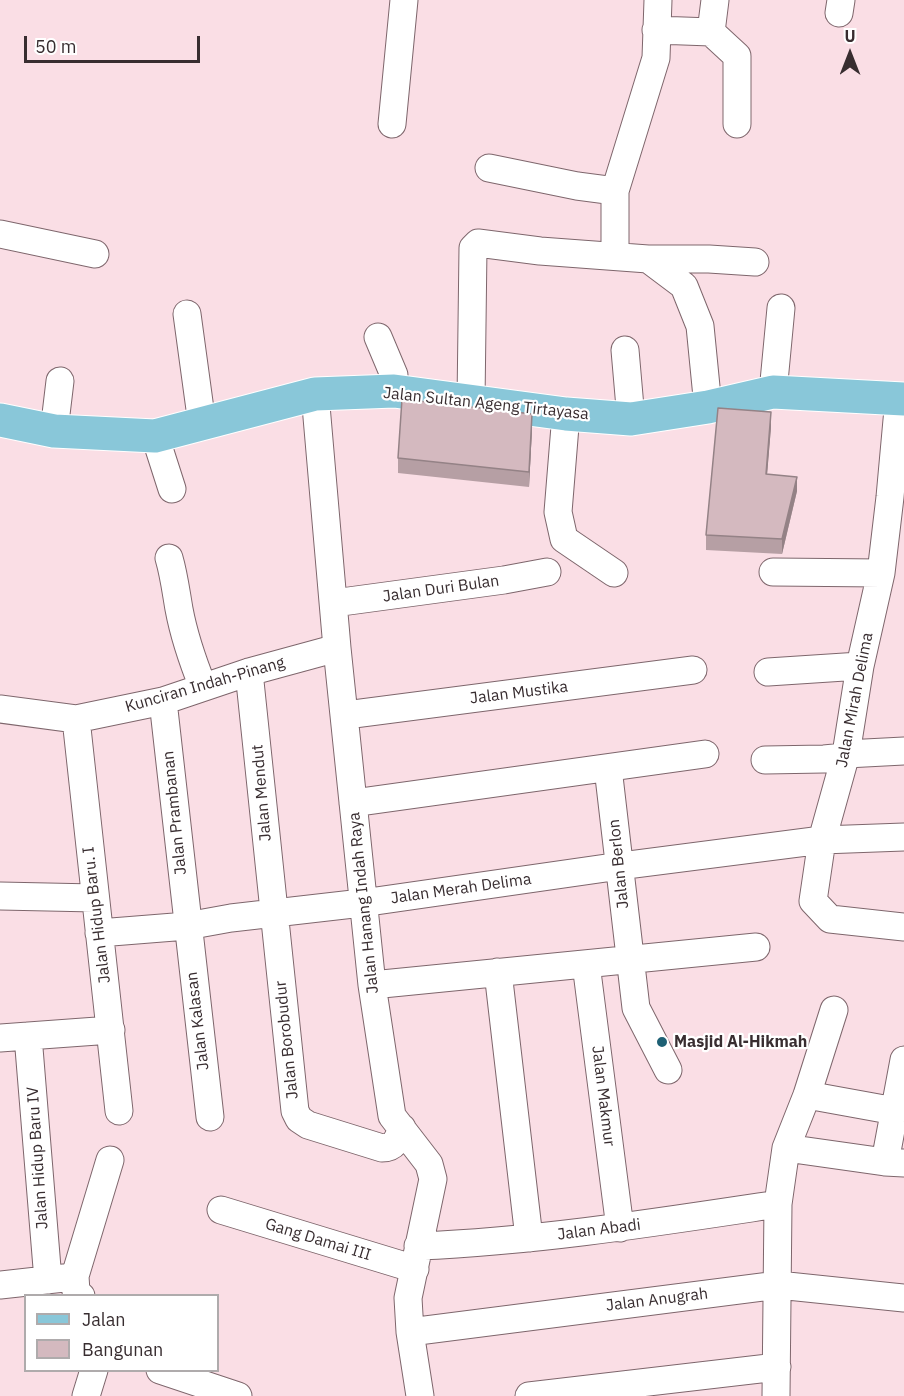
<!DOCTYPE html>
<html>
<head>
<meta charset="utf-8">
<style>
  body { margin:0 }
  #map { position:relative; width:904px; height:1396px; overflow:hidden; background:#fadee5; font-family:"IBM Plex Sans",sans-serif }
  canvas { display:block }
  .legend { position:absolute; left:24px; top:1294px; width:195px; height:78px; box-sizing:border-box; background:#fff; border:2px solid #afabac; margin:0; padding:8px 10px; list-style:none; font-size:18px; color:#382d30 }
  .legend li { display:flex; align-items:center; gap:12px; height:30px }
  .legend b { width:30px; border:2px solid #afabac }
  .north { position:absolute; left:820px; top:24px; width:60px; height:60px; -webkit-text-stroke:4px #fff; paint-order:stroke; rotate:0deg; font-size:16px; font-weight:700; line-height:24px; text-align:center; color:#382d30 }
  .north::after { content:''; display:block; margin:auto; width:21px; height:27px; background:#382d30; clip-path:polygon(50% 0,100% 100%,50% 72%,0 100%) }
  .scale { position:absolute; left:24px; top:36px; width:176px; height:27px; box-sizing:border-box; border:3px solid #382d30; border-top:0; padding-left:8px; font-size:18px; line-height:21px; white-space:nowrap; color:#382d30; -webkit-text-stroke:4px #fff; paint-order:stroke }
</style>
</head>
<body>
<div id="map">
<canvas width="904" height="1396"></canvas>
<ul class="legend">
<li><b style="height:8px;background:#89c7d9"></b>Jalan</li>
<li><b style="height:16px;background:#d4b9bf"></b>Bangunan</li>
</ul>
<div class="north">U</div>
<div class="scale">50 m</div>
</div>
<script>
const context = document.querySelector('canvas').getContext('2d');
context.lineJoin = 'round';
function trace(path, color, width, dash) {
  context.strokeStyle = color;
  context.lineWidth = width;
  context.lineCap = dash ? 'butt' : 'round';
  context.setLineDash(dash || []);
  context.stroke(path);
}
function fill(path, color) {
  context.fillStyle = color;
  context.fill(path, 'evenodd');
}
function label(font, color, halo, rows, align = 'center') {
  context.font = font + ' "IBM Plex Sans",sans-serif';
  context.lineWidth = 4.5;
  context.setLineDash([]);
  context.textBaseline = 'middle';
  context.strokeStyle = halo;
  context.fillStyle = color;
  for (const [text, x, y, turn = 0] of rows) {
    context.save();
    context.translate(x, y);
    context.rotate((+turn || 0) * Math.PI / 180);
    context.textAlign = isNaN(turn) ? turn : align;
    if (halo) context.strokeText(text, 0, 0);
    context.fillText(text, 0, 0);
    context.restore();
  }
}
const minor = new Path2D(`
  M839,13L841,0
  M656,30L711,32L737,56V124
  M711,32L715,0
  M392,124L404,0
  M489,168L577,186L615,191
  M0,234L95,254
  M615,256V191L656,58L658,0
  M648,259L684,286L700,326L708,407
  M187,314L202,424
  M378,337L394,375V391
  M625,350L631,419
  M773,392L781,308
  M315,394L337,648L372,985L392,1116L429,1164L433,1179L408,1298L410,1332L420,1396
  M899,398L890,497L881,573L860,666L846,754L822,840L813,901L830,919L904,927
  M471,401L473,248L478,243L540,251L648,259H709L755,262
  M566,414L558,512L564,539L614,573
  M54,431L60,381
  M155,436L172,489
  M169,558C174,575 176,592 179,609C184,636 193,662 203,687
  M773,572L881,573
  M334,603L504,580L547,572
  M249,672L295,1111L299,1119L308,1125L382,1148C395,1148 398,1139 402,1128
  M768,672L860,666
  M163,701L210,1117
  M0,709L76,719L163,701L249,672L337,648
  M346,715L693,670
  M76,719L119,1111
  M846,754L904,751
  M765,760L824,759L845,757
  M608,768L636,1008L668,1070
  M353,803L705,754
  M0,896L95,898
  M99,933L187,926L231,918L362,903L620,866L822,840L904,837
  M586,964L620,1228
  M498,972L529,1238
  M372,985L756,947
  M28,1036L48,1280
  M0,1038L111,1030
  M807,1095L895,1111
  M786,1148L885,1162L904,1163
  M885,1162L904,1060
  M221,1210L415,1269
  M418,1246C539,1241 658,1222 778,1204
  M0,1285L64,1278
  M81,1296L76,1292L75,1276L110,1160
  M410,1332L778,1285L904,1298
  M160,1370L238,1396
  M86,1396L94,1370
  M529,1396L777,1367
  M776,1396L778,1204L786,1148L807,1095L834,1010`);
const major = new Path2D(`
  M0,420L54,431L155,436L315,394L394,391L566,414L631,419L708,407L773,392L904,399`);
trace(minor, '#7e666c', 29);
trace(major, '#fff', 35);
trace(minor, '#fff', 27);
trace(major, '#89c7d9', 33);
fill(new Path2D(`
  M771,427L767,474L797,491L782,554L706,550V535Z
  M532,429L529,487L398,473V458Z`), '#b69fa4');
fill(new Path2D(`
  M771,412V427L766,488V474Z
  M532,414V429L529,487V472Z
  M797,477V491L782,554V539Z`), '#948286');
const building = new Path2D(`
  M402,399L532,414L529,472L398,458Z
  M718,408L771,412L766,474L797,477L782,539L706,535Z`);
fill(building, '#d4b9bf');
trace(building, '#948286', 1.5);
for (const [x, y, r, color] of [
  [662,1042,6,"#1e6074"]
]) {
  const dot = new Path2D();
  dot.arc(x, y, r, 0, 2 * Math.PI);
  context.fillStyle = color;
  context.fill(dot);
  trace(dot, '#fff', 2);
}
label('16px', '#382d30', '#fff', [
  ["Jalan Sultan Ageng Tirtayasa",486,404,6],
  ["Jalan Duri Bulan",441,589,-8],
  ["Kunciran Indah-Pinang",205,685,-16],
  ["Jalan Mustika",519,693,-7],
  ["Jalan Mirah Delima",855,700,-79],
  ["Jalan Mendut",262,793,-95],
  ["Jalan Prambanan",175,813,-96],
  ["Jalan Berlon",619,864,-96],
  ["Jalan Merah Delima",461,889,-8],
  ["Jalan Hanang Indah Raya",364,903,-96],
  ["Jalan Hidup Baru. I",97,915,-97],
  ["Jalan Kalasan",198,1021,-97],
  ["Jalan Borobudur",287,1040,-96],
  ["Jalan Makmur",603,1096,83],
  ["Jalan Hidup Baru IV",38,1158,-94],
  ["Jalan Abadi",599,1230,-7],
  ["Gang Damai III",318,1240,17],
  ["Jalan Anugrah",657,1300,-7]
]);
label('bold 16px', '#382d30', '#fff', [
  ["Masjid Al-Hikmah",674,1042]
], 'left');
</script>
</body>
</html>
